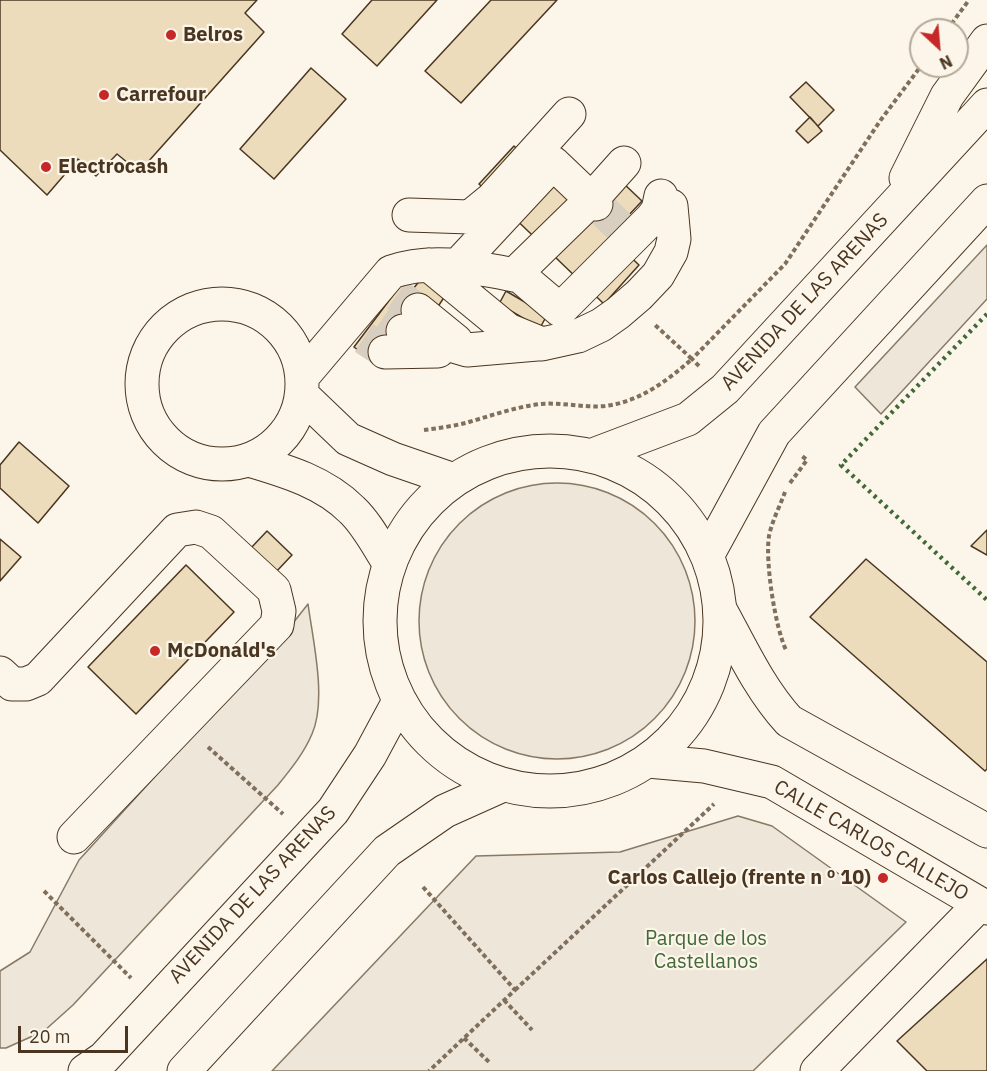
<!DOCTYPE html>
<html>
<head>
<meta charset="utf-8">
<style>
  body { margin:0 }
  #map { position:relative; width:987px; height:1071px; overflow:hidden; background:#fbf6e9; font-family:"IBM Plex Sans",sans-serif }
  canvas { display:block }
  .north { position:absolute; left:909px; top:18px; width:60px; height:60px; box-sizing:border-box; background:#fbf6e9; border:2px solid #b4a999; border-radius:50%; rotate:154deg; font-size:16px; font-weight:700; line-height:24px; text-align:center; color:#4a3520 }
  .north::after { content:''; display:block; margin:auto; width:21px; height:27px; background:#c62828; clip-path:polygon(50% 0,100% 100%,50% 72%,0 100%) }
  .scale { position:absolute; left:18px; top:1026px; width:110px; height:27px; box-sizing:border-box; border:3px solid #4a3520; border-top:0; padding-left:8px; font-size:18px; line-height:21px; white-space:nowrap; color:#4a3520; -webkit-text-stroke:4px #fbf6e9; paint-order:stroke }
</style>
</head>
<body>
<div id="map">
<canvas width="987" height="1071"></canvas>
<div class="north">N</div>
<div class="scale">20 m</div>
</div>
<script>
const context = document.querySelector('canvas').getContext('2d');
context.lineJoin = 'round';
function fill(path, color) {
  context.fillStyle = color;
  context.fill(path, 'evenodd');
}
function trace(path, color, width, dash) {
  context.strokeStyle = color;
  context.lineWidth = width;
  context.lineCap = dash ? 'butt' : 'round';
  context.setLineDash(dash || []);
  context.stroke(path);
}
function label(font, color, halo, rows, align = 'center') {
  context.font = font + ' "IBM Plex Sans",sans-serif';
  context.lineWidth = 4.5;
  context.setLineDash([]);
  context.textBaseline = 'middle';
  context.strokeStyle = halo;
  context.fillStyle = color;
  for (const [text, x, y, turn = 0] of rows) {
    context.save();
    context.translate(x, y);
    context.rotate((+turn || 0) * Math.PI / 180);
    context.textAlign = isNaN(turn) ? turn : align;
    if (halo) context.strokeText(text, 0, 0);
    context.fillText(text, 0, 0);
    context.restore();
  }
}
const green = new Path2D(`
  M987,245V299L881,414L855,387Z
  M419 621a138 138 0 1 1 276 0a138 138 0 1 1-276 0Z
  M308,604C313,641 327,700 312,734C304,753 291,769 278,785L73,1005L44,1031L6,1048H0V971L30,952L79,860L282,637Z
  M738,816L772,826L906,922L753,1071H272L476,856L620,852Z`);
fill(green, '#ede6d9');
trace(green, '#887966', 1.5);
const building = new Path2D(`
  M0,0H257L245,13L264,32L139,172L117,154L96,176L78,159L47,195L0,150Z
  M372,0H437L377,66L342,34Z
  M491,0H557L461,103L425,71Z
  M311,68L346,99L274,179L240,149Z
  M806,82L834,110L818,126L790,97Z
  M810,117L822,131L808,143L796,131Z
  M514,146L639,265L604,304L479,184Z
  M622,182L642,201L628,216L609,197Z
  M609,197L630,218L610,238L585,215Z
  M421,279L445,296L437,308L413,289Z
  M403,282L426,299L376,364L354,347Z
  M506,291L547,315L540,328L499,304Z
  M19,442L69,486L38,523L0,488V465Z
  M987,530V555L971,546Z
  M267,531L292,555L275,573L250,549Z
  M0,539L21,557L0,581Z
  M866,559L987,662V769L985,771L810,617Z
  M186,565L234,612L136,714L88,667Z
  M987,959V1071H927L897,1041Z`);
fill(building, '#ecdcbc');
trace(building, '#4a3520', 1.5);
trace(new Path2D(`
  M596,204L621,228
  M397,295L418,310
  M383,318L403,331
  M364,338L385,352`), '#d8cfc1', 33, [33, 16]);
const minor = new Path2D(`
  M409,215L470,217L492,199L569,114
  M459,264L553,163L596,204
  M429,265L508,330L542,344L578,336L601,325L618,313L639,295L658,275L671,252L674,239L671,206
  M514,275L591,200L624,163
  M142 384a80 80 0 1 1 160 0a80 80 0 1 1-160 0Z
  M418,310L456,341
  M403,331L467,350L537,344
  M385,352L438,351
  M303,376L391,272C432,258 473,267 514,275L521,277L560,310L652,218L658,210L661,196
  M302,395L348,439L393,459L454,480
  M249,460C286,471 324,482 352,510C367,524 378,546 389,563
  M722,613C742,650 760,689 789,721L987,831
  M0,673L12,684H26L38,679L177,530L196,527L211,532L274,590L279,611L277,625L74,837
  M648,761L704,766L772,782L987,908
  M817,1071L980,904`);
const highway = new Path2D(`
  M906,178L947,96L987,41
  M380 621a170 170 0 1 1 340 0a170 170 0 1 1-340 0Z
  M593,455L688,419L725,389L987,105
  M708,554L774,433L987,201
  M85,1071L104,1058L333,811L370,755L399,701
  M184,1071L387,851L445,811L503,785`);
trace(minor, '#4a3520', 35);
trace(highway, '#4a3520', 35);
trace(new Path2D(`
  M947,30L969,0
  M699,366L692,359L785,264L880,121L921,66
  M424,430C439,428 455,426 469,422C493,415 516,407 540,404C562,402 583,408 605,406C639,402 667,381 692,359L655,325
  M790,483L807,460L802,456
  M785,492C780,506 772,521 769,536C765,561 775,627 786,650
  M208,747L283,814
  M423,887L515,990L429,1071
  M44,891L131,978
  M515,990L714,804
  M504,1000L532,1030
  M464,1038L489,1062`), '#7f6f5c', 4, [4.5, 3]);
trace(minor, '#fbf6e9', 33);
trace(highway, '#fbf6e9', 33);
trace(new Path2D(`
  M987,314L841,465L987,600`), '#436837', 4.5, [3, 4.5]);
for (const [x, y, r, color] of [
  [171,35,6,"#c62828"],
  [104,95,6,"#c62828"],
  [46,167,6,"#c62828"],
  [155,651,6,"#c62828"],
  [883,878,6,"#c62828"]
]) {
  const dot = new Path2D();
  dot.arc(x, y, r, 0, 2 * Math.PI);
  context.fillStyle = color;
  context.fill(dot);
  trace(dot, '#fbf6e9', 2);
}
label('bold 20px', '#4a3520', '#fbf6e9', [
  ["Belros",183,35],
  ["Carrefour",116,95],
  ["Electrocash",58,167],
  ["McDonald's",167,651],
  ["Carlos Callejo (frente n º 10)",871,878,"right"]
], 'left');
label('20px', '#4a3520', '#fbf6e9', [
  ["AVENIDA DE LAS ARENAS",805,302,-47],
  ["CALLE CARLOS CALLEJO",871,841,30],
  ["AVENIDA DE LAS ARENAS",253,895,-47]
]);
label('20px', '#436837', '#fbf6e9', [
  ["Parque de los",706,939],
  ["Castellanos",706,962]
]);
</script>
</body>
</html>
